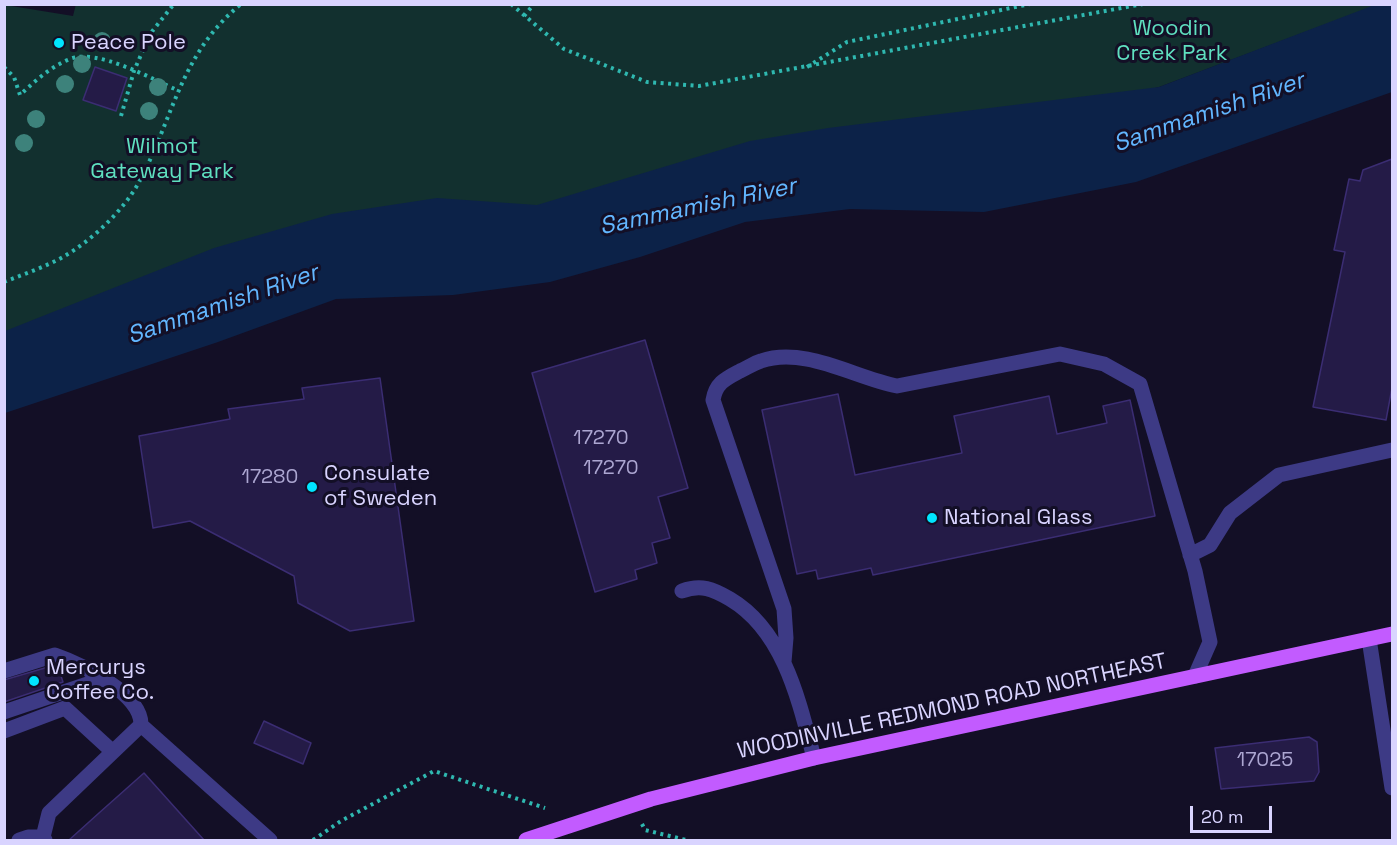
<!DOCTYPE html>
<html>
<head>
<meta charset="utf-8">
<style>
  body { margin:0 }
  #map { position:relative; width:1397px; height:845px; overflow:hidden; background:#130f26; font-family:"Space Grotesk",sans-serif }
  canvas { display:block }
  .frame { position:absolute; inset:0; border:6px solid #d9d4ff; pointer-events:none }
  .scale { position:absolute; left:1190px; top:806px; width:82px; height:27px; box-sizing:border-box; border:3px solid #d9d4ff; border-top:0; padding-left:8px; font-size:18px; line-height:21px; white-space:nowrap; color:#d9d4ff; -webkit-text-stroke:4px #130f26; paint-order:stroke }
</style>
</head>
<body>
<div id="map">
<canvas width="1397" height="845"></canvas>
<div class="frame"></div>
<div class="scale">20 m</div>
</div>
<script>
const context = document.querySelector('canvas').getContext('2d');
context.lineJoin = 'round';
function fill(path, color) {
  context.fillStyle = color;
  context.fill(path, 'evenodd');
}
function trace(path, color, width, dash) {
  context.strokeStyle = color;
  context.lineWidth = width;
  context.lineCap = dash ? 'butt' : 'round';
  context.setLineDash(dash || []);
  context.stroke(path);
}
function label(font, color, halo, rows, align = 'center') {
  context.font = font + ' "Space Grotesk",sans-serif';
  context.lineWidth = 6;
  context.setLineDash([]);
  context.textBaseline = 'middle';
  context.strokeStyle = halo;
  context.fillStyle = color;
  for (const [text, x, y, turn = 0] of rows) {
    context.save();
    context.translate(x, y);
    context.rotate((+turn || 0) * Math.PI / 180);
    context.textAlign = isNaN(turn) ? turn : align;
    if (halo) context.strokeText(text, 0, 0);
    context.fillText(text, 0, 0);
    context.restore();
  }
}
fill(new Path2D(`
  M76,4L1377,5L1159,87L5,379V5L73,16Z`), '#12302f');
fill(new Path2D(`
  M1377,4L1392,5V92L1136,182L984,212L850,209L745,222L640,257L550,282L453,295L336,299L218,342L5,413V331L214,248L332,214L437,198L537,205L750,141L828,128L1159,87Z`), '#0c2248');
const building = new Path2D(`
  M95,67L127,78L116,111L83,100Z
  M1392,159V388L1386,420L1313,407L1345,252L1334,250L1349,179L1360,181L1363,170Z
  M645,340L688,488L658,497L670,538L652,543L657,563L635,570L637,579L595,592L532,373Z
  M380,378L414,621L350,631L298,603L294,576L190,521L153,528L139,436L230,419L228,409L304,399L302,388Z
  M838,394L855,475L962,453L954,416L1049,396L1057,434L1107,423L1103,406L1130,400L1155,516L873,575L871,568L818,579L816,570L797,574L762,410Z
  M55,665L58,667L63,682L4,702V680Z
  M264,721L311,743L303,764L254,743Z
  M1309,737L1317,742L1319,772L1314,781L1221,789L1215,748Z
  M144,773L204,840H69L99,813Z`);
fill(building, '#241b47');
trace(building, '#3b2d73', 1.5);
trace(new Path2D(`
  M511,4L564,49L647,82L699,86L1143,4
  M524,16L534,4
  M4,67L14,77L20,95C35,81 50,67 70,59C97,48 152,79 177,90
  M807,67L847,42L1030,4
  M121,116L134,71L150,34L174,4
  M4,282C24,274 45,267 63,257C91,241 122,212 138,184C174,118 179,55 241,4
  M642,824L645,830L686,840
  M313,840L341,821L434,771L545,808`), '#2fb8b0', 4, [3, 4.5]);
trace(new Path2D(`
  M1190,555L1210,545L1230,513L1279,475L1392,450
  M682,591C701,584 713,589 730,599C784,631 799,701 814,758
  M1369,639L1392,788
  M784,662L786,638L784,609L713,400C716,383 725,379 740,371C747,368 754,363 761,361C805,346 855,378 897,386L1060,354L1104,364L1140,384L1195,571L1210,642L1195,676
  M4,671L55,655C81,664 142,694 141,725L49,813L43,837
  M4,712L102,679
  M141,725L270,840
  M4,731L65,708L113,752
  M19,840L28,837H43L45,840`), '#3d3a85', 15);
trace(new Path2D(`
  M526,840L651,799L814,758L1392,634`), '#c25bff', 15);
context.fillStyle = '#3d827b';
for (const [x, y] of [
  [102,41],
  [82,64],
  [65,84],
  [158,87],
  [149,111],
  [36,119],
  [24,143]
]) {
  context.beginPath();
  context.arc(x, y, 9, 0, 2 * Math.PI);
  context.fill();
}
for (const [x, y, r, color] of [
  [59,43,6,"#00e5ff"],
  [312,487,6,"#00e5ff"],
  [932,518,6,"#00e5ff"],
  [34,681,6,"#00e5ff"]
]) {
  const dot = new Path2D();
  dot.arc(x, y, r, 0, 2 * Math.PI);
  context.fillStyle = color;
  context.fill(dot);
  trace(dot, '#130f26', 2);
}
label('20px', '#aca6d1', null, [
  ["17270",601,439],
  ["17270",611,469],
  ["17280",270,478],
  ["17025",1265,761]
]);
label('22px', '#5fe0c0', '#130f26', [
  ["Woodin",1172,29],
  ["Creek Park",1172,54],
  ["Wilmot",162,147],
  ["Gateway Park",162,172]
]);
label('22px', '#d9d4ff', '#130f26', [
  ["Peace Pole",71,43],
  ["Consulate",324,474],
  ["of Sweden",324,499],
  ["National Glass",944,518],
  ["Mercurys",46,668],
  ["Coffee Co.",46,693]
], 'left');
label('22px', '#d9d4ff', '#130f26', [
  ["WOODINVILLE REDMOND ROAD NORTHEAST",952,707,-12]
]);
label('italic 24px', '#62b6ff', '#130f26', [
  ["Sammamish River",1209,113,-19],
  ["Sammamish River",698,207,-12],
  ["Sammamish River",223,305,-19]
]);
</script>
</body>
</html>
